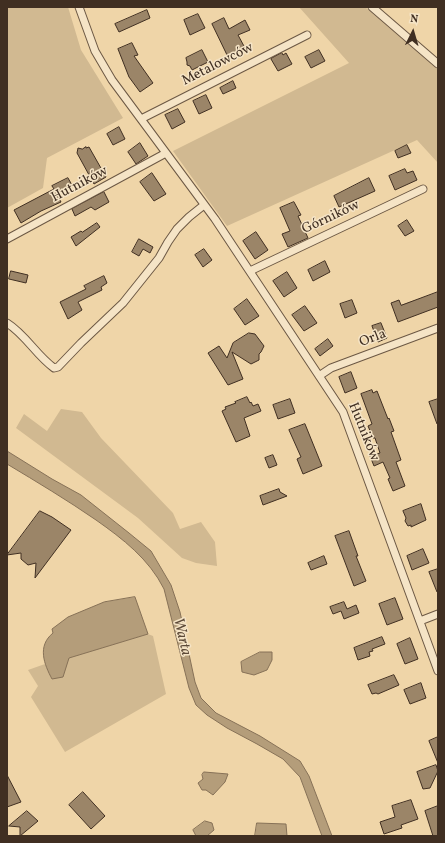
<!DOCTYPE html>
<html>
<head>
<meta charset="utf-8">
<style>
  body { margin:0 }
  #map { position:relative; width:445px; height:843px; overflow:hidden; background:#efd5a8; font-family:Vollkorn,serif }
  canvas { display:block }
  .frame { position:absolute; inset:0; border:8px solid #402f22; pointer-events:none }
  .north { position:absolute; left:393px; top:12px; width:40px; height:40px; -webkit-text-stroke:3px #f5e4c6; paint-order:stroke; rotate:5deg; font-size:11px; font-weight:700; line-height:16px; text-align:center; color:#402f22 }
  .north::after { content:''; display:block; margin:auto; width:14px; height:18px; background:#402f22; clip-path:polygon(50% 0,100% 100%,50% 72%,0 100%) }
</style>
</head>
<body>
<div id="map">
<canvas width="445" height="843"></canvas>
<div class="frame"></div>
<div class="north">N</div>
</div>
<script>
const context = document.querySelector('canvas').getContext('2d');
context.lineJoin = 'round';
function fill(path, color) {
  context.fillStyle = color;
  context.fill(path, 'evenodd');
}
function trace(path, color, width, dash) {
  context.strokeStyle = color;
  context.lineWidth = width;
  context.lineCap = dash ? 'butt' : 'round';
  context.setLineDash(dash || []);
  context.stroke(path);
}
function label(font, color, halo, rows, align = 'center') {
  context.font = font + ' Vollkorn,serif';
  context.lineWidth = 3;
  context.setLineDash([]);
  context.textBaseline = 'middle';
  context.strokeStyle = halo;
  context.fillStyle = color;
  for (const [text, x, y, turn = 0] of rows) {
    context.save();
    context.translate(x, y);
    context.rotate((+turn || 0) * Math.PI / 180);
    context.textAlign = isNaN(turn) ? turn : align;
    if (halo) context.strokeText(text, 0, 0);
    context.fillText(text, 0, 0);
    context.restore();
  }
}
fill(new Path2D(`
  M7,7H68L81,50L123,118L47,158L43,188L7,208Z
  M299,7H365L438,70V163L417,140L227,226L173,151L349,63Z
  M61,409L82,412L101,438L173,513L180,529L201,522L215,542L217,566L196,563L182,558L138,518L16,428L24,414L47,431Z
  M148,634L153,636L166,694L65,752L31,697L38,686L28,670L45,664L52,679L68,658Z`), '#d1b991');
const water = new Path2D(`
  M7,451L52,479L81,495L129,533L151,551L171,585L180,612L195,682L201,698L216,713L260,736L300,761L309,776L332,836H322L300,777L283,759L257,744L227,728L207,715L196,705L189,688L164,589C149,559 123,539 96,520C67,500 37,482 7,464Z
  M135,597L148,634L69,658L63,677L52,679C44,664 37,646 53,633L52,629L68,617L104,602Z
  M260,652H272V660L267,670L254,675L242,672L241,662Z
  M204,772L228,774L225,782L213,795L206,790H202L198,783L203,779L202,775Z
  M205,821L212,823L214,830L207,836H196L193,830Z
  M257,823L286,824L287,836H255Z`);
fill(water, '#b49d7a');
trace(water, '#867157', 1);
const building = new Path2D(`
  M147,10L150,18L119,32L115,24Z
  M198,14L205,28L190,35L184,20Z
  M224,18L229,29L245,20L250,30L238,35L245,48L228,57L212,24Z
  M132,43L138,55L134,56L153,83L140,92L129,77L118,49Z
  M202,50L208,62L192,70L190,66L187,65V62L186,58Z
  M319,50L325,61L311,68L305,57Z
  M282,53L283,55L286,53L292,64L278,71L271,59Z
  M233,81L236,88L223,94L220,88Z
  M206,95L212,108L199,114L193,101Z
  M178,109L185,122L172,129L165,115Z
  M119,127L125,139L113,145L107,134Z
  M140,143L148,156L136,164L128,152Z
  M407,145L411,153L398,158L395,151Z
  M86,147V148L89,147L106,177L94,184L77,153L78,148L82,149Z
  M405,169L407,173L413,171L417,180L395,190L389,176Z
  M152,173L166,194L154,201L140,182Z
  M68,178L72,185L56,193L61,202L41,211L21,223L14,210L54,189L52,186Z
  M369,178L375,191L339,207L334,196Z
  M104,192L109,202L95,210L91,207L75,216L72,209Z
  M294,202L301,215L298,216L308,238L288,247L282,234L290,231L280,208Z
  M407,220L414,231L405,236L398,226Z
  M97,223L100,227L76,246L71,237L81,231L82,232Z
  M256,232L268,250L255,259L243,241Z
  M139,239L153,247L150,253L143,249L139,256L132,252Z
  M204,249L212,260L203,267L195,255Z
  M325,261L330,272L313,281L308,270Z
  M11,271L28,275L26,283L9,279Z
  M287,272L297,288L284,297L273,281Z
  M104,276L107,283L101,287L102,290L78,302L82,310L68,319L60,302L86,289L84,286Z
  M438,292V307L398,322L391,303L399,300L401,305Z
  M247,299L259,316L245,325L234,309Z
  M352,300L357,313L345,318L340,304Z
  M305,306L317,323L304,331L292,315Z
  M381,323L387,338L378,342L372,326Z
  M249,333L255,334L264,346L261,352L259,354V360L251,364L232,352L243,379L228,385L208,353L219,346L227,358L233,343Z
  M328,339L333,346L320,356L315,349Z
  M351,372L357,388L345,393L339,377Z
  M372,390L373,393L377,391L388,419L389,418L394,431L391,432L401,460L396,462L405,486L393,491L388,479L390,478L383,462L374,466L370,456L380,453L375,438H373L368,426L372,424L361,394Z
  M247,397L250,403L251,402L253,406L258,404L261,411L244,418L250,436L236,442L222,411L226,409L225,407L236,403L235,402Z
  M290,399L295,413L278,419L273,405Z
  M438,399V424H437L429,402Z
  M305,424L322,466L303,474L297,459L301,457L289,430Z
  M273,455L277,465L269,468L265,458Z
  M279,489L280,492L287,496L263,505L260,496Z
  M421,504L426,520L411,527V525L408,526L405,521L406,518L403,511Z
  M40,511L52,517L71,530L35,578L36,563L28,565L21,559V553L7,555Z
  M349,531L358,556H356L366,581L354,586L335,536Z
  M423,549L429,563L412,570L407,556Z
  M324,556L327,564L311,570L308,563Z
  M438,569V592H437L429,572Z
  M395,598L403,619L387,625L379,604Z
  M344,602L347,609L356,605L359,613L344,619L341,611L333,614L330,607Z
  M382,637L385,644L372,649L373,651L369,652L370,656L358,660L354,648Z
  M410,638L418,659L405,664L397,644Z
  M394,675L399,685L378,694L376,693L372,694L368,685Z
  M421,683L426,698L410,704L404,690Z
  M438,737V763L429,741Z
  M436,765L438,771L430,788L423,789L417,772Z
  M7,775L21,802L7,807Z
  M83,792L105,816L91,829L69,805Z
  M411,800L418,819L401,825L402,828L384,834L380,822L395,817L392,806Z
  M438,806V836H433L425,811Z
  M27,811L38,821L20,836V827L9,826Z`);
fill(building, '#9b8568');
trace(building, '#402f22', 1);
const street = new Path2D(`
  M79,7L95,51L112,80L215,219L343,412L438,671
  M372,7L438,64
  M141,119L307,35
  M7,239L166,153
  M250,271L423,189
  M7,323C26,335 36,355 54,368L58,367L81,343L123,303L159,258L168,242L177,229L189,217L204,205
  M319,376L331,368L438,328
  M420,621L438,614`);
trace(street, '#6c5844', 9);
trace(street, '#f5e4c6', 7);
label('14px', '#402f22', '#f5e4c6', [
  ["Metalowców",218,65,-27],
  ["Hutników",80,185,-28],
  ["Górników",331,218,-25],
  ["Orla",373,339,-21],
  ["Hutników",363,432,68]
]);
label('italic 15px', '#5d4a38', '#f5e4c6', [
  ["Warta",181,637,77]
]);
</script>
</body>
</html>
